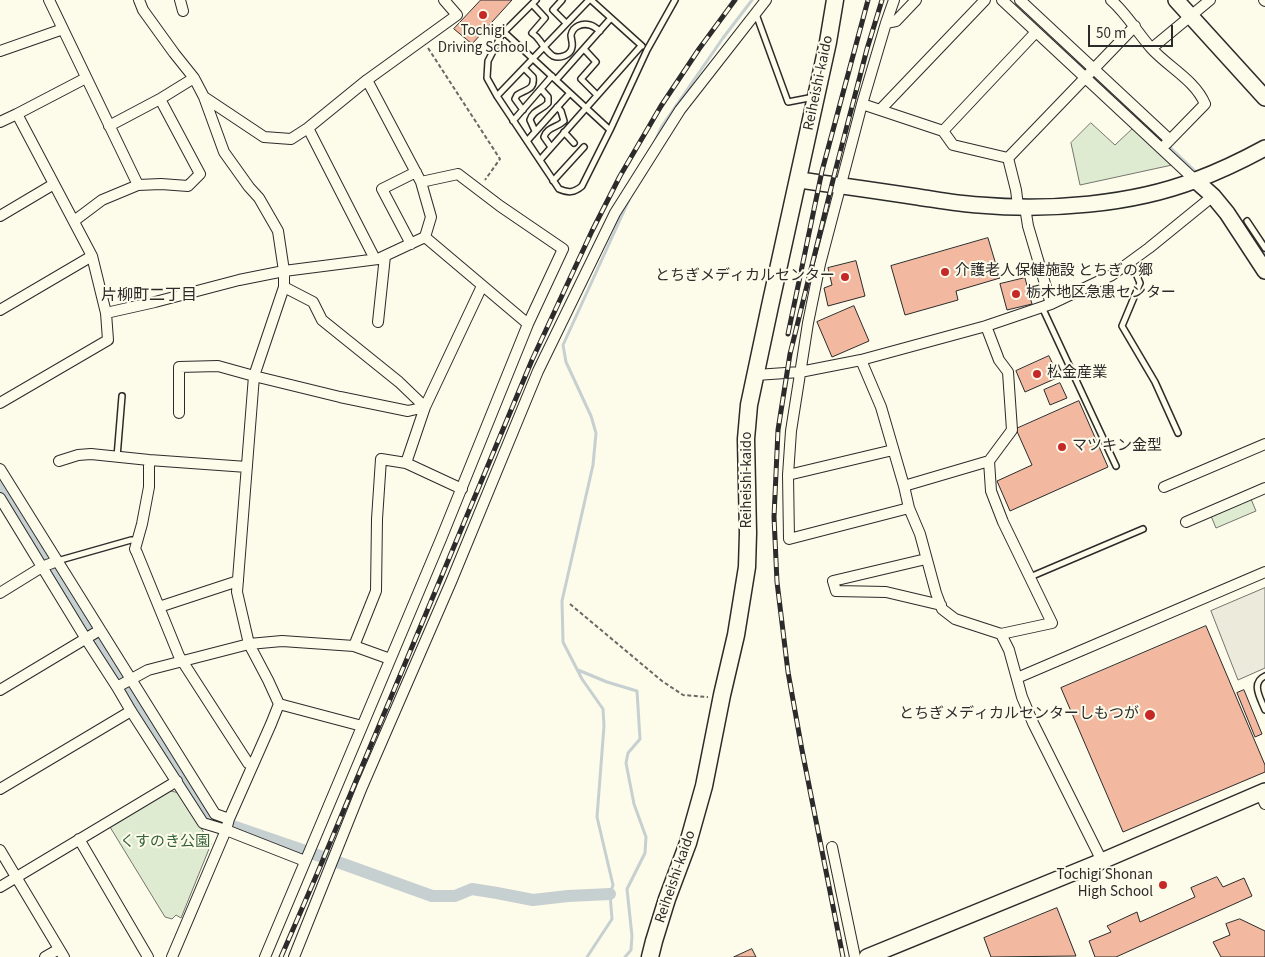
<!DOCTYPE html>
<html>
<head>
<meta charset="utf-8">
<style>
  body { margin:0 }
  #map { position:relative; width:1265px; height:957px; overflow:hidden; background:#fdfbea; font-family:"Source Sans 3",sans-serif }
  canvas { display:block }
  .scale { position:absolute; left:1088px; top:25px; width:85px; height:22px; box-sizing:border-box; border:2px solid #2b2b2b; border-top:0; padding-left:6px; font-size:15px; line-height:18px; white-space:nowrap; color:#2b2b2b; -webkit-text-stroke:4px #fdfbea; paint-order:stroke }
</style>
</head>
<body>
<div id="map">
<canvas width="1265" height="957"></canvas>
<div class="scale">50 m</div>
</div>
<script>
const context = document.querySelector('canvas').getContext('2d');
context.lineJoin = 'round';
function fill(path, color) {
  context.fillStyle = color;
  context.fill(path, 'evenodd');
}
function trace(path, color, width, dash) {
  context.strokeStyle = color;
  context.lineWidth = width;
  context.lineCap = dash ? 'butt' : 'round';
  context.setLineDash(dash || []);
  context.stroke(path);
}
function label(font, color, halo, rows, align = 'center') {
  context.font = font + ' "Source Sans 3","Noto Sans JP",sans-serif';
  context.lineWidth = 4;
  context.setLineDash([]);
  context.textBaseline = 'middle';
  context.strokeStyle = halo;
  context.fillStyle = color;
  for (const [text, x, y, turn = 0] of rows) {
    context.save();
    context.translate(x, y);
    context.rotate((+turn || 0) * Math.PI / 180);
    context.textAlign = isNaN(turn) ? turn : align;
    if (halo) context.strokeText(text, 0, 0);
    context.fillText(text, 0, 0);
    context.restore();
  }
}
const green = new Path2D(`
  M1091,123L1115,145L1133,128L1172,165L1080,185L1071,143Z
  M1251,499L1256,511L1216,528L1211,516Z
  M171,791L179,793L211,844L181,918L176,915L172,919L165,917L110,827Z`);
fill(green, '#deebd1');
trace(green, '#74746e', 1);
const parking = new Path2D(`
  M1265,588V668L1238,680L1211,611Z`);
fill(parking, '#eceadb');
trace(parking, '#74746e', 1);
trace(new Path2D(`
  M1133,112L1198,174
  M656,139L662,126L723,38L752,0
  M1236,214L1265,254
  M578,670L607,682L637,691L640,739L628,753L626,763L634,804L646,837L645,853L627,889L632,936L631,950L625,957
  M587,957L612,919L610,894L613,885L597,817L604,726L603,709L582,679L563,642L562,601L593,465L596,433L591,416L566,362L563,345L629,200`), '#c7d0d0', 3);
trace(new Path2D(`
  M0,483L209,818L346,865L432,896H455L472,889L497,893L533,900L568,896L610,894`), '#c7d0d0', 12);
const building = new Path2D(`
  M481,0H512L472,44L454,29Z
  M988,238L1000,278L956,291L958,300L905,315L891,266Z
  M856,261L865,296L828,306L824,288L832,285L828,268Z
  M1025,278L1032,304L1007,310L1000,284Z
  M854,306L869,341L832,357L817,322Z
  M1049,356L1059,377L1025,392L1016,371Z
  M1060,383L1067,398L1050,405L1044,390Z
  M1079,401L1108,467L1010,511L997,481L1032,465L1016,429Z
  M1206,626L1265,765V772L1123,832L1061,688Z
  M1244,690L1262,734L1255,737L1237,693Z
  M1217,877L1223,887L1244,878L1252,896L1116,957H1095L1089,941L1111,932L1107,926L1137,912L1140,922L1195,897L1191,888Z
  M1057,908L1076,956L991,957L984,938Z
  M1240,919L1265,931V957H1221L1213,942L1230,935L1226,924Z
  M752,949L756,957H734Z`);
fill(building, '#f2b8a0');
trace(building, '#2b2b2b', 1);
const lane = new Path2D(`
  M536,0L502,34L488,61L487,78L497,96L559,189C568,193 574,193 582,186L610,130L647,50L675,0
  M562,0L553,10L566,23
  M591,0L642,46
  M532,4L545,18L532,33C535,35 538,38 540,41C544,47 547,52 553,56C560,59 571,55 572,47C573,43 571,39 571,35C573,26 582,23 590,25C594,26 597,29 600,31
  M756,14L788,102L814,97
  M504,32L610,130
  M584,49L596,62L581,79L597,95
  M556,80L611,18
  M497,96L589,0
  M523,110L515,99L517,95C526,89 535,90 533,77L524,68
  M513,121L552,76
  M535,131L530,120C533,110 542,110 548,103V97L541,89
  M564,132L574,143
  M527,141L570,93
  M551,147L544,137C547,127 557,128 564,121L561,111L557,107
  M540,160L641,46
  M553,181L584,147
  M1247,221L1265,248
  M1131,262L1140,283L1122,326L1155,382L1178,433
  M1042,307L1116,466
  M117,457L122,396
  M57,561L131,540H137
  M1030,577L1143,529
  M1265,676C1250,683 1261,699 1265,710`);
const street = new Path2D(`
  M49,0L138,185
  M139,0L143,10L174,53L194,78L204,97L224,152L249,187L259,198L278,231L284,271V287L254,376L340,397L408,411L425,407
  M180,0L183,11
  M894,0L886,23L862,104L820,264L808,323L791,431L788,475L789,539L909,508
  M1002,0L1195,180
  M1020,0L1170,140
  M1111,0C1127,14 1137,32 1151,48C1168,67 1195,80 1205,104L1166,144
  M1264,0L1265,1
  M886,23L896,21L916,0
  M1152,48L1210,0
  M0,51L63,29
  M204,97L264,137L291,139L308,128L367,80
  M862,104L943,131L953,145L1008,158
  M880,110L985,0
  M17,114L86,78
  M0,122L17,114L54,184L0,216
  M109,126L160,99L194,78
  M308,128L375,259
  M943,131L1036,32
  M1008,158L1135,26
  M1008,158L1016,190L1018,206
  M1025,207L1028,226L1051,304
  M74,221L102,200L138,185L161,184L188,186L200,174L160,99
  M425,237L528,324
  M411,244L382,189L416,172
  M284,287L313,302L322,320L399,382L425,407
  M0,310L92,256
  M106,313L155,302L239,280L284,271L378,259L425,237L431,217L421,182L367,80L457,15L444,0
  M378,322L385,256
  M861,360L881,407L904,486L909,508L920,534L936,593L942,609L955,619L1001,634L1052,623L1003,522L991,491L989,461L1012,430L1008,372L999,360L986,326
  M756,375L800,372L861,360L986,326L1051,304L1112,275L1149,248L1213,196
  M0,403L108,340L106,313L92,256L54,184
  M179,413V367L218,366L254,376L237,592L249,644L268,680L279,704L362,726
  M149,460V487L142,524L135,549L137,553L179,656L248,763L253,765
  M59,461L78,455L91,454L149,460L247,467
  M406,463L425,407L482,286
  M0,469L215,814L229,819
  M788,475L893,450
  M904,486L989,461
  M1164,487L1265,444
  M0,498L86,639L117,687L131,711L203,823L226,830L305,861
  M1186,522L1265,488
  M926,559L833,581L836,591L886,592L941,605
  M0,593L42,567L57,561
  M159,607L238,581
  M1001,634L1009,650L1022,697L1033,723L1102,861
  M354,646L376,591L377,519L381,459L406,463L462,489
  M1017,678L1265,572
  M117,687L148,670L249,644L282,641L354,646L390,659
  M0,690L100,630
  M0,789L131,711
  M1260,793L1265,804
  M79,839L148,957
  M832,847L855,957
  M0,850L64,957
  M0,887L177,781
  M45,957L59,949
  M172,957L226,830L229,819L271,724L279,704
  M265,957L441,539L528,324L563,249L500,206L458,174L421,182
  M294,957L362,787L451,582L538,371L615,213L680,110L766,0`);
const secondary = new Path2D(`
  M1176,0L1265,98
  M798,180C838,185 878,191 918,197C938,200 959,204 979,205C1048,211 1131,205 1196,180C1220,171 1243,160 1265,148
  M1195,180L1213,196L1227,213L1265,271
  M867,957L1102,861L1265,791`);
const primary = new Path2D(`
  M650,957L654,941L667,899L688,843L704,786L722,695L736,635L747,567L748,533L746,439L749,405L770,306L828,42L835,0`);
trace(lane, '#2b2b2b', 8);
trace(street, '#2b2b2b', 12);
trace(secondary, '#2b2b2b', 18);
trace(primary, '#2b2b2b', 19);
trace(new Path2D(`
  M428,48L500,159L485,180
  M570,604L662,681L683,695L708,697`), '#6a6964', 2, [4, 2.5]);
trace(lane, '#fdfbea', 5);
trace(street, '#fdfbea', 10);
trace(secondary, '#fdfbea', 15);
trace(primary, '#fdfbea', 16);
const rail = new Path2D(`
  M788,334L822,171L868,0
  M281,957L317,874L532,360L592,231L620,176L661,106L699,49L735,0
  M843,957L802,750L788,672L777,582L774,517L778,430L790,354L835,172L867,49L882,0`);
trace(rail, '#2b2b2b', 5);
trace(rail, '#fdfbea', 3, [9]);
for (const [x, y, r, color] of [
  [483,15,5,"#c62828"],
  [945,272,5,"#c62828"],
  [845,277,5,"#c62828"],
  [1016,294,5,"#c62828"],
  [1037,374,5,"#c62828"],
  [1062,447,5,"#c62828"],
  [1150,715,6,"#c62828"],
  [1163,885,5,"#c62828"]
]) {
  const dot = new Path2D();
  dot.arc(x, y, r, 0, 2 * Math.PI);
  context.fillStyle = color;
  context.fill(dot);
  trace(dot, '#fdfbea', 2);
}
label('15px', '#2b2b2b', '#fdfbea', [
  ["Tochigi",483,32,"center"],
  ["Driving School",483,49,"center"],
  ["介護老人保健施設 とちぎの郷",955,272],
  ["とちぎメディカルセンター",835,277,"right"],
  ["栃木地区急患センター",1026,294],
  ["松金産業",1047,374],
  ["マツキン金型",1072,447],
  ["とちぎメディカルセンターしもつが",1139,715,"right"],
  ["Tochigi Shonan",1153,876,"right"],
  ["High School",1153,893,"right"]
], 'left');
label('15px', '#2b2b2b', '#fdfbea', [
  ["Reiheishi-kaido",819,83,-78],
  ["Reiheishi-kaido",748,480,-90],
  ["Reiheishi-kaido",676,877,-71]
]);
label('15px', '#34623c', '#fdfbea', [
  ["くすのき公園",165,843]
]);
label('16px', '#2b2b2b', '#fdfbea', [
  ["片柳町二丁目",149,296]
]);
</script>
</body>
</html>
